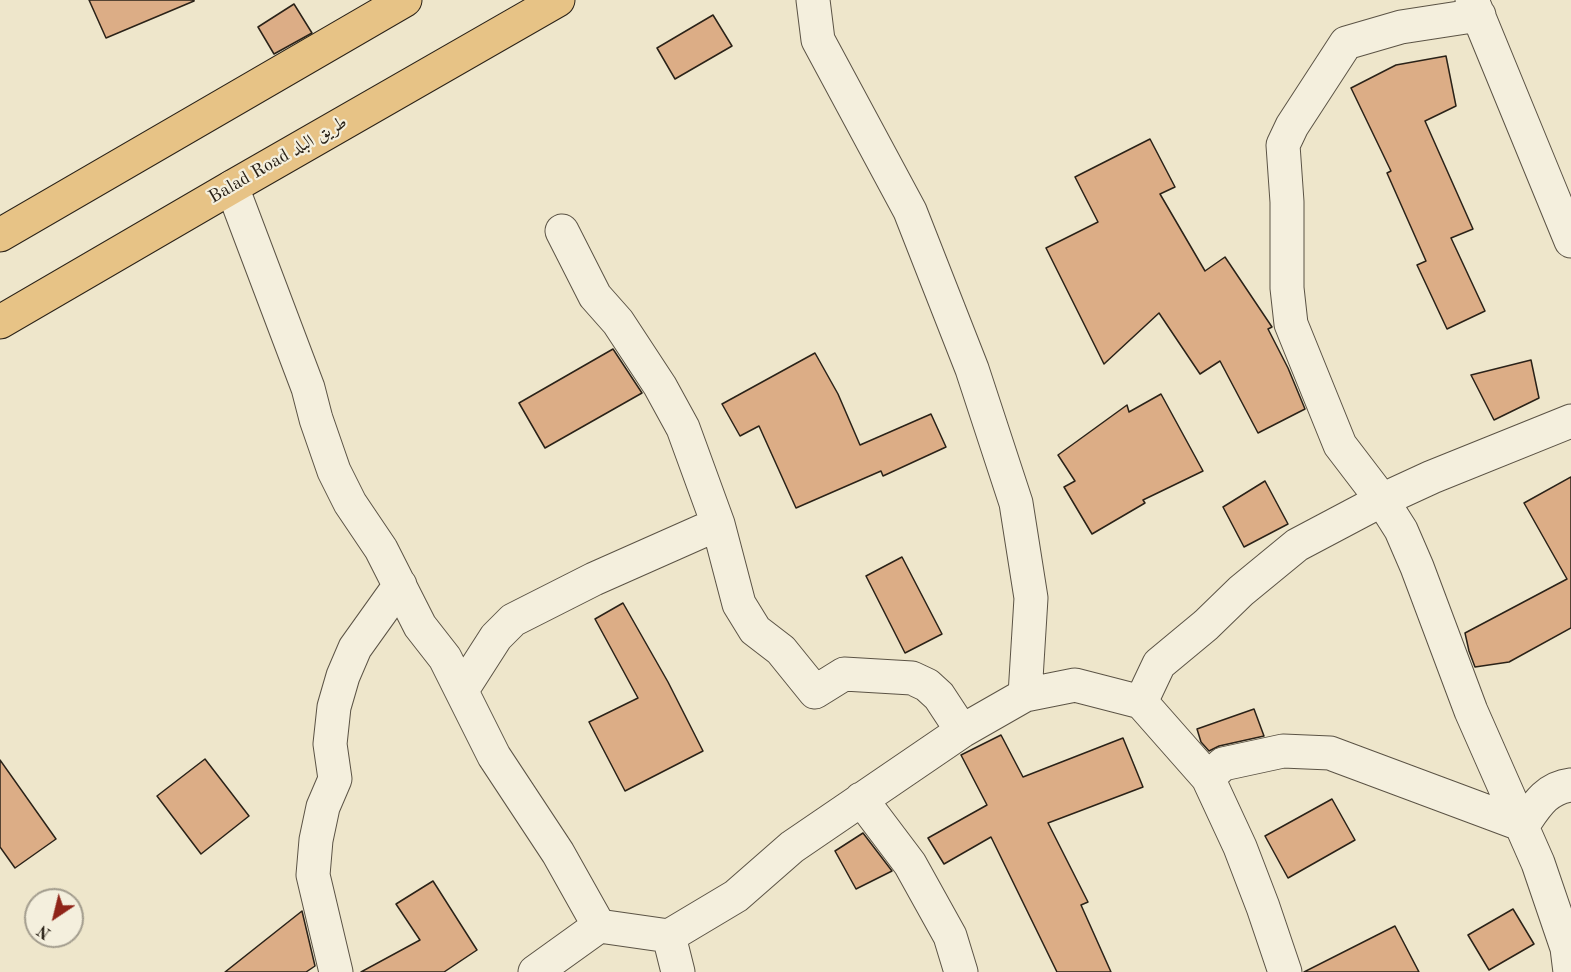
<!DOCTYPE html>
<html>
<head>
<meta charset="utf-8">
<style>
  body { margin:0 }
  #map { position:relative; width:1571px; height:972px; overflow:hidden; background:#eee6cb; font-family:"Old Standard TT",serif }
  canvas { display:block }
  .north { position:absolute; left:24px; top:888px; width:60px; height:60px; box-sizing:border-box; background:#f4efdd; border:2px solid #a39d8e; border-radius:50%; rotate:215deg; font-size:16px; font-weight:700; line-height:24px; text-align:center; color:#2a2218 }
  .north::after { content:''; display:block; margin:auto; width:21px; height:27px; background:#8f2418; clip-path:polygon(50% 0,100% 100%,50% 72%,0 100%) }
</style>
</head>
<body>
<div id="map">
<canvas width="1571" height="972"></canvas>
<div class="north">N</div>
</div>
<script>
const context = document.querySelector('canvas').getContext('2d');
context.lineJoin = 'round';
function fill(path, color) {
  context.fillStyle = color;
  context.fill(path, 'evenodd');
}
function trace(path, color, width, dash) {
  context.strokeStyle = color;
  context.lineWidth = width;
  context.lineCap = dash ? 'butt' : 'round';
  context.setLineDash(dash || []);
  context.stroke(path);
}
function label(font, color, halo, rows, align = 'center') {
  context.font = font + ' "Old Standard TT",Amiri,serif';
  context.lineWidth = 4.5;
  context.setLineDash([]);
  context.textBaseline = 'middle';
  context.strokeStyle = halo;
  context.fillStyle = color;
  for (const [text, x, y, turn = 0] of rows) {
    context.save();
    context.translate(x, y);
    context.rotate((+turn || 0) * Math.PI / 180);
    context.textAlign = isNaN(turn) ? turn : align;
    if (halo) context.strokeText(text, 0, 0);
    context.fillText(text, 0, 0);
    context.restore();
  }
}
const building = new Path2D(`
  M89,0H194V1L106,38Z
  M294,4L312,33L274,54L258,27Z
  M713,15L732,46L675,79L657,48Z
  M1446,56L1456,106L1425,121L1473,229L1451,238L1485,311L1447,329L1417,265L1426,261L1387,173L1391,171L1351,88L1396,65Z
  M1150,139L1175,187L1160,194L1205,271L1225,257L1272,327L1268,329L1288,368L1305,409L1258,433L1220,361L1200,374L1159,313L1104,364L1046,248L1098,222L1075,177Z
  M613,349L642,393L545,448L519,403Z
  M815,353L838,394L860,445L931,414L946,447L883,476L881,471L796,508L759,426L740,436L722,404Z
  M1531,360L1539,398L1494,420L1471,375Z
  M1161,394L1203,471L1143,500L1145,503L1092,534L1064,487L1075,481L1058,455L1127,405L1129,412Z
  M1571,477V628L1509,662L1475,667L1469,651L1465,633L1567,579L1524,503Z
  M1265,481L1288,524L1244,547L1223,507Z
  M902,557L942,634L905,653L866,576Z
  M623,603L668,682L703,751L625,791L589,722L638,698L595,619Z
  M1254,709L1264,736L1219,746L1209,751L1201,742L1197,729Z
  M1001,735L1023,777L1123,738L1143,787L1048,823L1088,902L1081,905L1111,972H1057L991,837L944,864L928,838L987,805L961,755Z
  M205,759L249,816L201,854L157,796Z
  M0,760L56,839L15,868L0,847Z
  M1332,799L1355,840L1288,878L1265,836Z
  M863,833L892,871L856,889L835,851Z
  M433,881L477,950L444,972H361L420,940L396,904Z
  M1513,909L1534,944L1489,970L1468,935Z
  M302,911L315,966L306,972H225Z
  M1395,926L1419,972H1304Z`);
fill(building, '#dcad86');
trace(building, '#2a2218', 1.5);
const minor = new Path2D(`
  M813,0L818,40L910,211L972,369L1016,503L1031,598L1025,695
  M1472,0L1571,241
  M1479,15L1401,27L1346,43L1292,126L1283,145L1287,202V288L1291,324L1340,445L1382,500L1401,530L1417,567L1471,711L1538,863L1567,948L1570,972
  M232,187L308,388L316,419L334,471L350,503L381,549L420,626L445,658L494,756L558,853L599,926L669,936L736,896L792,847L962,731L1025,695L1075,685L1141,702L1208,778L1240,847L1263,907L1285,972
  M562,231L595,296L618,322L660,386L683,428L718,524L739,604L755,630L781,650L815,692L844,674L912,678L927,685L939,696L962,731
  M462,690L496,637L513,620L594,579L718,524
  M1141,702L1159,664L1206,625L1241,591L1297,545L1382,500L1432,477L1571,421
  M1208,778L1223,764L1283,751L1330,753L1523,825C1536,806 1546,788 1571,785
  M861,799L910,864L950,936L961,972
  M669,936L678,972
  M336,972L313,875L316,840L323,807L335,779L330,744L334,707L343,676L355,648L400,585
  M535,972L599,926`);
const trunk = new Path2D(`
  M0,235L405,0
  M0,322L232,187L558,0`);
trace(minor, '#5b5345', 35);
trace(trunk, '#2a2218', 35);
trace(minor, '#f4efdd', 33);
trace(trunk, '#e7c386', 33);
label('18px', '#2a2218', '#f4efdd', [
  ["Balad Road طريق البلد",278,160,-30]
]);
</script>
</body>
</html>
